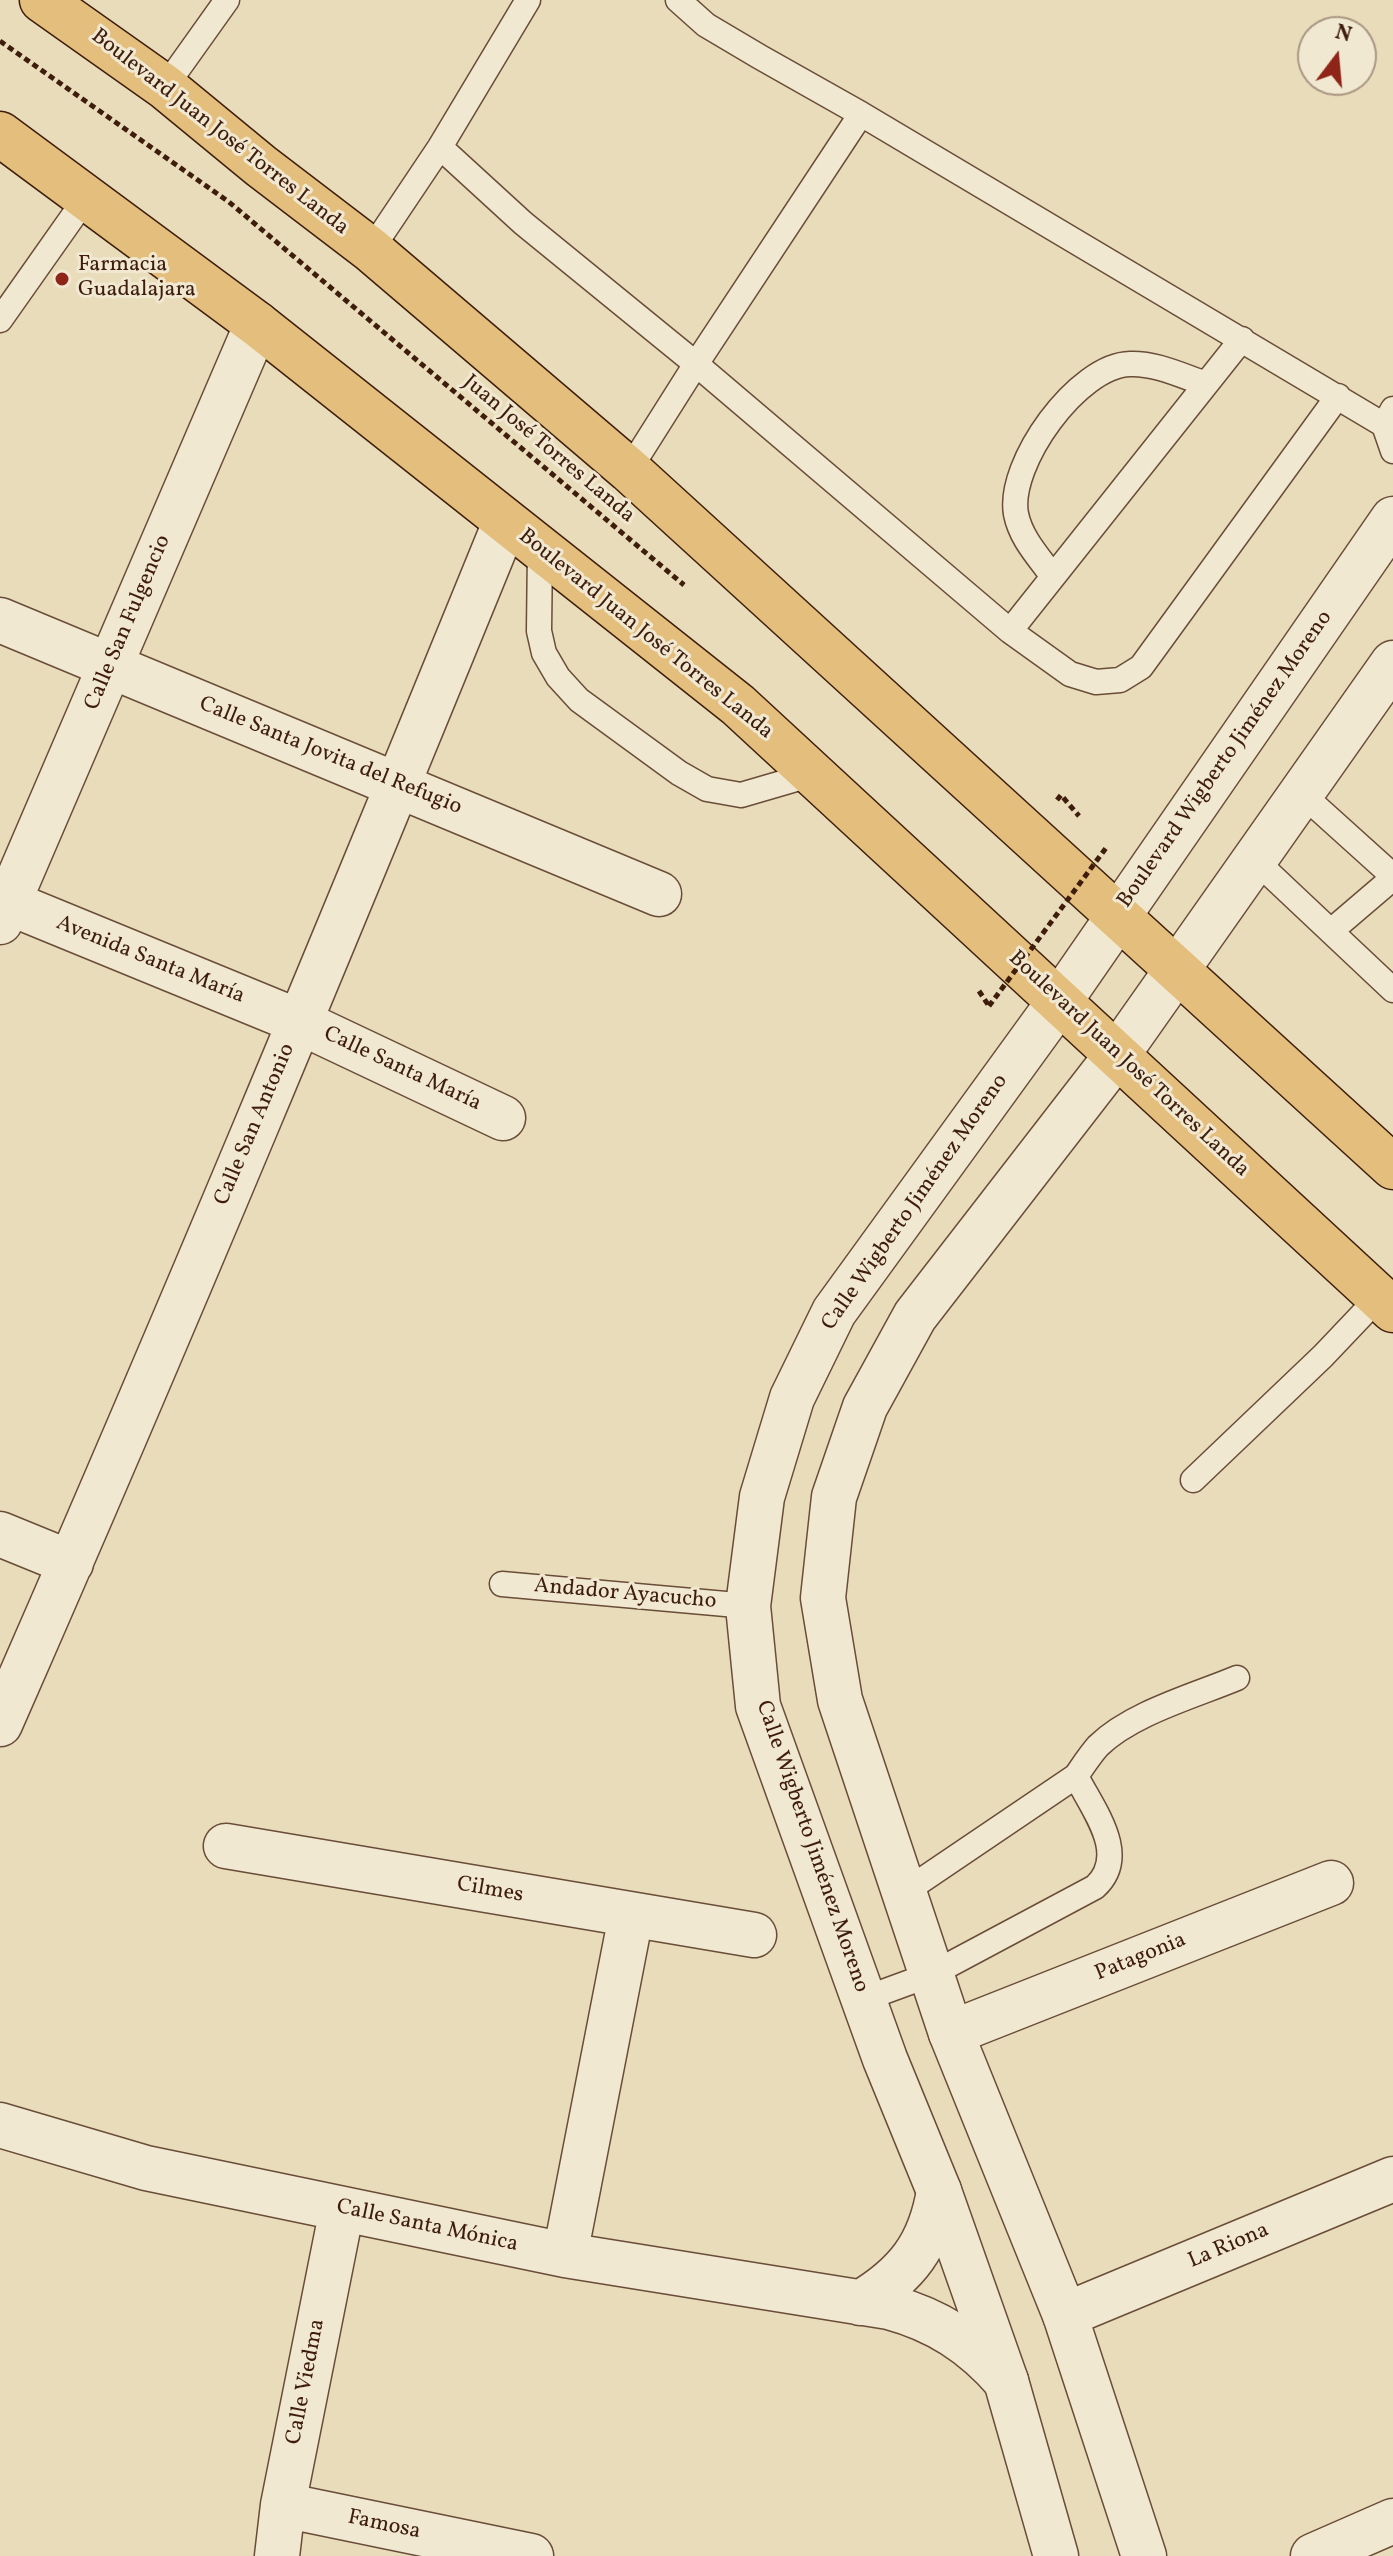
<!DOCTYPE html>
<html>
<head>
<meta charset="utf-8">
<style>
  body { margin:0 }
  #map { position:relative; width:1393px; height:2556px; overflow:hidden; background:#e9dcba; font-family:Vollkorn,serif }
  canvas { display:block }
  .north { position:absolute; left:1297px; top:16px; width:80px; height:80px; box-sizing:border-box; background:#f1e8d2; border:2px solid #a99783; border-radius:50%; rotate:16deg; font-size:22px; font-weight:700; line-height:32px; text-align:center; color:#3e1d0c }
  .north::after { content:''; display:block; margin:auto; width:28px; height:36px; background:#8f2418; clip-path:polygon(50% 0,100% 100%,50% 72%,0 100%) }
</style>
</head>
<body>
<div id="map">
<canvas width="1393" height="2556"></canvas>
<div class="north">N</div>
</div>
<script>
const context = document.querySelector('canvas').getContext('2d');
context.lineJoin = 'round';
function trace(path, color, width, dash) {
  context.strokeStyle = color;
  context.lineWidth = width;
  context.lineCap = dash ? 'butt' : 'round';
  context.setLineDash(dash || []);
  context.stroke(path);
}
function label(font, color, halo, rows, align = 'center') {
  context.font = font + ' Vollkorn,serif';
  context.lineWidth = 6;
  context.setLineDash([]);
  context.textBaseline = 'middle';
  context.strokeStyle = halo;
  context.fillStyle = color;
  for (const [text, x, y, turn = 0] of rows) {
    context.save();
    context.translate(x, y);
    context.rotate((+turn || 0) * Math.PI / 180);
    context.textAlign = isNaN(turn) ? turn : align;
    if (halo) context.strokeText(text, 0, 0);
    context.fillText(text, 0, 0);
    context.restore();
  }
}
const service = new Path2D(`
  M678,0L706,25L760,57L861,114L1384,425L1393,409
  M165,87L227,0
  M440,147L523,223L696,364L1010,631L1070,674L1096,682L1120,680L1141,667L1338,396
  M371,250L440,147L528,0
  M0,320L86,198
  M1384,425L1393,451
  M629,470L696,364L861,114
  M540,550L539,631L544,653L558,677L579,700L679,773L707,789L741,795L813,774
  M1053,577C1039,557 1021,539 1016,514C1007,464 1078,365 1130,364C1156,363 1182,376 1206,384
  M1010,631L1242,339
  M1301,793L1393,876
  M1255,860L1393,990
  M1331,931L1393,878
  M1193,1480L1323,1356L1379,1297
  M502,1584L748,1606
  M1076,1776C1083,1766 1090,1755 1098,1746C1132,1713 1194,1696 1237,1678
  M864,1999L932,1974L1095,1887C1130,1855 1093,1810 1076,1776L903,1893`);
const minor = new Path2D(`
  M0,620L659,894
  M0,899L300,1022L503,1118
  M0,922L257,324
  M0,1534L71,1563
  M0,1724C175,1326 341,925 505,523
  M226,1846L754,1935
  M951,2033L1331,1883
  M0,2125L146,2168L565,2255L889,2307C937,2320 973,2343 1006,2381
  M565,2255L631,1916
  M860,2303C907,2275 930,2245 939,2191
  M1065,2315L1393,2179
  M283,2505L531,2556
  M277,2556L283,2505L342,2209
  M1313,2556L1393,2521`);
const tertiary = new Path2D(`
  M1056,2556L1006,2381L939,2191L885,2059L758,1706L748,1606L762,1497L792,1398L834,1312L1059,1002L1393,519
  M1144,2556L1065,2315L951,2033L840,1700L823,1598L834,1497L865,1407L915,1316L1117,1055L1393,663`);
const primary = new Path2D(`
  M42,0L165,87L261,166L371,250L629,470L1393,1167
  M0,134L257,324L738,705L1393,1310`);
trace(service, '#694d38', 27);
trace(minor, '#694d38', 47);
trace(tertiary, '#694d38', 47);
trace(primary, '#3e1d0c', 47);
trace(new Path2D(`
  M0,41L229,202L684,585
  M1057,800L1061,795L1079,816
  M979,991L989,1006`), '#3e1d0c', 5, [6, 4]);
trace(service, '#f1e8d2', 24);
trace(minor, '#f1e8d2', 44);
trace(tertiary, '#f1e8d2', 44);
trace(primary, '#e4be7d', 44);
trace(new Path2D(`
  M989,1006L1106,848`), '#3e1d0c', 5, [6, 4]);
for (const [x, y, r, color] of [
  [62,279,8,"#8f2418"]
]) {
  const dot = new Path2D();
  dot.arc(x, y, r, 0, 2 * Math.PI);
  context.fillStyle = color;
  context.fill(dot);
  trace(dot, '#f1e8d2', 3);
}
label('22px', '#3e1d0c', '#f1e8d2', [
  ["Boulevard Juan José Torres Landa",219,133,38],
  ["Juan José Torres Landa",548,450,40],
  ["Calle San Fulgencio",129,623,-67],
  ["Boulevard Juan José Torres Landa",645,635,39],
  ["Calle Santa Jovita del Refugio",330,757,22],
  ["Boulevard Wigberto Jiménez Moreno",1226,760,-55],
  ["Avenida Santa María",150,961,22],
  ["Boulevard Juan José Torres Landa",1128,1065,43],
  ["Calle Santa María",402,1070,25],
  ["Calle San Antonio",256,1125,-67],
  ["Calle Wigberto Jiménez Moreno",916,1203,-55],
  ["Andador Ayacucho",625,1595,5],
  ["Calle Wigberto Jiménez Moreno",811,1847,71],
  ["Cilmes",490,1891,10],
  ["Patagonia",1141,1958,-22],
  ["Calle Santa Mónica",427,2227,12],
  ["La Riona",1229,2247,-23],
  ["Calle Viedma",307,2382,-79],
  ["Famosa",384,2526,12]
]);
label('22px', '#3e1d0c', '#f1e8d2', [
  ["Farmacia",78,266],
  ["Guadalajara",78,291]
], 'left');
</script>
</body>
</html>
